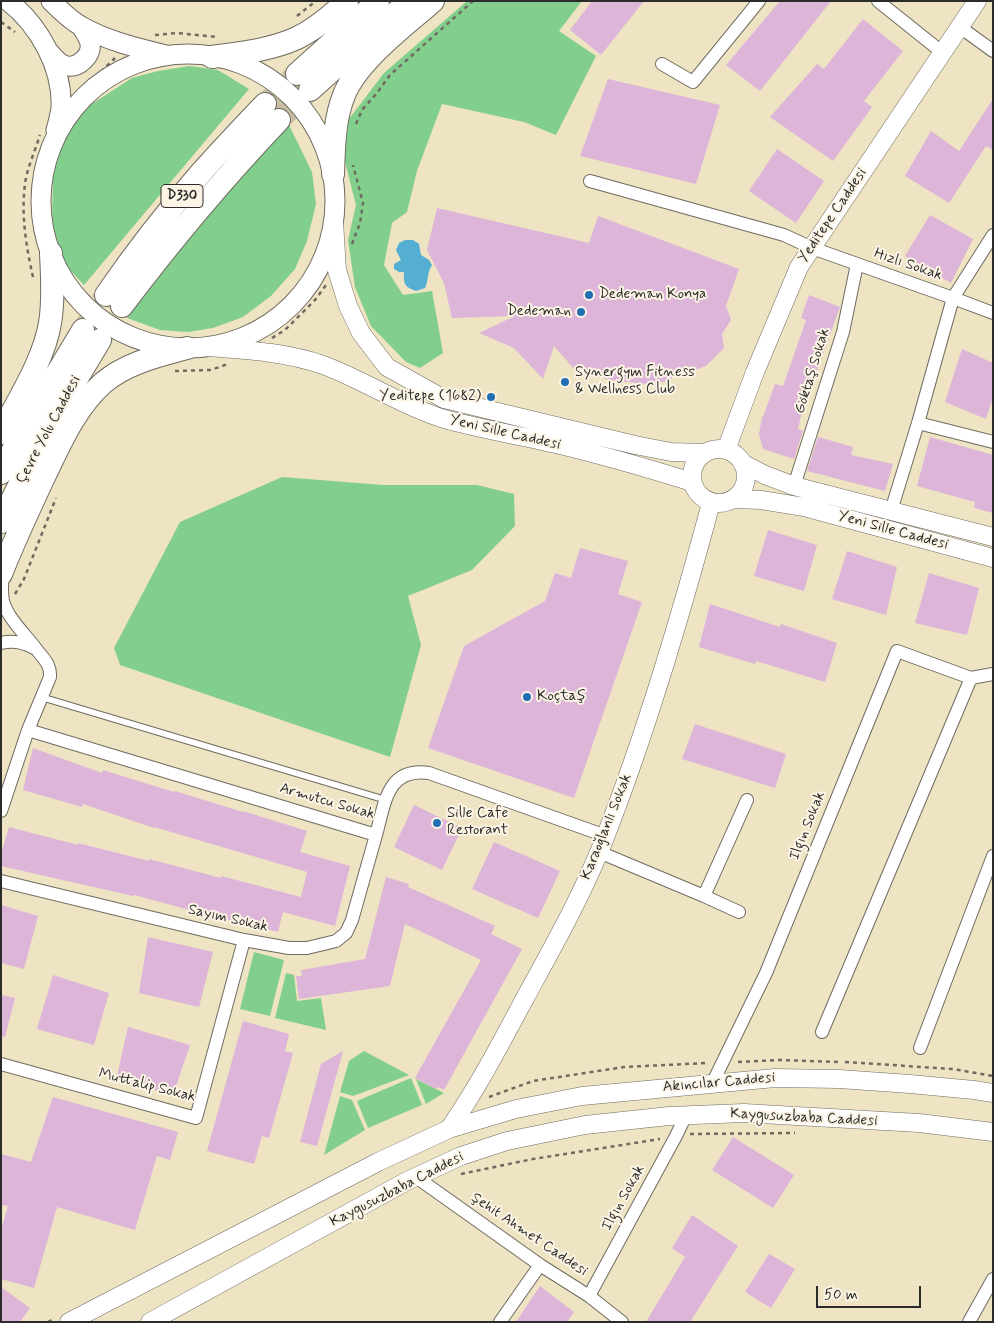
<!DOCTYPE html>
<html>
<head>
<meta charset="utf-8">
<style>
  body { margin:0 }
  #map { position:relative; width:994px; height:1323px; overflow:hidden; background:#eee3c2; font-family:Mynerve,sans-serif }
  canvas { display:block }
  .frame { position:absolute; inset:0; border:2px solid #2b2b2b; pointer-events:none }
  .scale { position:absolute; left:816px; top:1286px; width:105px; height:22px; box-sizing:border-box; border:2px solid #2b2b2b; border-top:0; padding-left:6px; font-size:15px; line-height:18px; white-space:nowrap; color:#2b2b2b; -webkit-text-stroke:4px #fcf5e5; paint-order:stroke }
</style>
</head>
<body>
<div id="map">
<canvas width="994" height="1323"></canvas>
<div class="frame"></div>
<div class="scale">50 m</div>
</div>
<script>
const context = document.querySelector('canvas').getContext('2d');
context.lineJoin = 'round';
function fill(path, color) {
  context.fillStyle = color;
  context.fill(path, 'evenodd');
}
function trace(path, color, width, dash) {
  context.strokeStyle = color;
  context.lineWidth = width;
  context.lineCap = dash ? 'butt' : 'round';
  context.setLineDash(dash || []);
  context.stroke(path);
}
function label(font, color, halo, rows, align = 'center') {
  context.font = font + ' Mynerve,sans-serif';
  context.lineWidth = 4;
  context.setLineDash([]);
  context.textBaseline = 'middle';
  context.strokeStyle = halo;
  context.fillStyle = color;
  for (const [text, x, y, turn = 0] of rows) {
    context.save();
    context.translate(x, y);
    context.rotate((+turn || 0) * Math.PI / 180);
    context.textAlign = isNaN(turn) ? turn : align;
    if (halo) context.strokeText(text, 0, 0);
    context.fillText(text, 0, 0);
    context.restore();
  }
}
fill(new Path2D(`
  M467,1H582L559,31L596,56L556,135L524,122L442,104L417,171L407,212L392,223L384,265L403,295L432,291L443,353L420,368L406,362L371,326L355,287L348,240L356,205L344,158L349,119L384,73Z
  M189,66L218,70L249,89L84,285L66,266L52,227L53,173L62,143L81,111L132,78L158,71Z
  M289,125L312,172L316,204L307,241L295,269L271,296L243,317L213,328L188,332L160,330L127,318L207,210Z
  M282,477L383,485H477L514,494L515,526L472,570L408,596L421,645L390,757L120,665L114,648L180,522Z
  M254,952L284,960L270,1016L240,1009Z
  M286,973L294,975L297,1001L321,998L326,1030L275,1018Z
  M364,1051L409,1075L353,1096L340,1092L349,1061Z
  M411,1078L422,1105L368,1128L357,1101Z
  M416,1079L444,1093L426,1104Z
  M340,1096L352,1100L365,1130L324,1155Z`), '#82cf8d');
fill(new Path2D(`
  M405,240H413L419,244L421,255L429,260L432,265C427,272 429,279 425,288L416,291C405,287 403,284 404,272H399L394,269V264L401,260L396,250L399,243Z`), '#55afd2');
fill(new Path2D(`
  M592,1H644L601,55L570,30Z
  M780,1H831L760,91L726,65Z
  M863,19L903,51L864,101L872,107L833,161L770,117L817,64L824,69Z
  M608,79L720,105L696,184L580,156Z
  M993,99V150L986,146L949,203L905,176L931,131L959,151Z
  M777,149L824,181L796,223L749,191Z
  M437,208L589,243L598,216L739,269L726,306L731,320L722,334L724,348L706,366L654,385L611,380L576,371L554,346L543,379L514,348L479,333L515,316L452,318L444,283L427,250Z
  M930,215L973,239L951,283L905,256Z
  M809,295L840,307L811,387L808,386L798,429L803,431L794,459L763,449L759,434L762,417H763L775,384L783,386L806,320L801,318Z
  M962,349L993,363V397L986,419L945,402Z
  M818,437L853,447L851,455L893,464L885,491L807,471Z
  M930,437L993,455V513L974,508L975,502L917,486Z
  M768,530L817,545L804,591L754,576Z
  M580,548L628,561L618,594L642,602L574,798L428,748L464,646L545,601L555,573L571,578Z
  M847,551L897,567L886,615L832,599Z
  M929,573L979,588L967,635L915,623Z
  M710,604L780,627L781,624L837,643L825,682L756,661L755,664L699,647Z
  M695,724L786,754L775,788L682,759Z
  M33,748L102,773L103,770L174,792L175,791L243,812V811L307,831L300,852L350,866L335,926L283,912L278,932L201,913L134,895L133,896L1,866V854L9,827L78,845V843L149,861V859L221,878V876L301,897L307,872L154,827V828L83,804L82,807L23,790Z
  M414,805L462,828L442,870L394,847Z
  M494,842L560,871L538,918L472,889Z
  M386,877L409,884L408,887L495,926L491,934L522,949L444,1090L438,1087L436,1089L415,1078L481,960L405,924L390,986L299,999L296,976H302L301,970L365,959Z
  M1,905L38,916L24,969L1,963Z
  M148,937L213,952L199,1007L139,993Z
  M53,975L109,993L94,1045L37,1029Z
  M1,995L15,998L5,1037L1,1036Z
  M243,1021L289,1034L285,1051L293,1053L269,1138L262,1136L254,1164L207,1151Z
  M128,1027L190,1045L173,1095L116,1080Z
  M343,1051L317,1146L300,1142L321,1064Z
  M53,1097L178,1132L170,1160L157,1156L135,1230L57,1207L34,1288L1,1279V1230L8,1206L1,1205V1154L31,1162Z
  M733,1137L794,1175L773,1208L712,1170Z
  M692,1215L738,1246L690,1322H646L685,1257L672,1248Z
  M769,1254L795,1269L771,1308L745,1292Z
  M540,1286L574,1312L567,1322H516Z
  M1,1287L30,1308L20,1322H1Z`), '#ddb5d8');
trace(new Path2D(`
  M265,104L297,74
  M279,120L310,90
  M83,330L106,295
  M100,340L122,306`), '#c7bea4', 22, [22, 11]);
const lane = new Path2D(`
  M41,697L386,800`);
const street = new Path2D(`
  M878,1L943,53
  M960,27L993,51
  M662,64L693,82L759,1
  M590,181L784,235L812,248L953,298L993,313
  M918,423L993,442
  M794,486L843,332L857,264
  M891,511L918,423L953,298L993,235
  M1,643C13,640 23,642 34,648
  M28,730L376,835C385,803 387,767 429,773L606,836
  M1,811L28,730L50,677C51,665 44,659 37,650C26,635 8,619 3,601C1,591 2,580 3,570
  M599,852L704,896L747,800
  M1,881L244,940L289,948H307L336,941L346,933L352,920L376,835
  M704,896L739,912
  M822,1032L971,678L993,674
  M920,1048L993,856
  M1,1064L196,1118L244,940
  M712,1084L766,973L897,651L971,678
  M416,1177L540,1265L589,1296L622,1322
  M589,1296L676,1136L686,1115
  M500,1322L540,1265
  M969,1322L993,1279`);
const secondary = new Path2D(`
  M334,221L337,270L348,306L361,333L387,367L444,399L635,445L671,452L705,453
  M207,347C245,350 286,352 323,365C364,380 400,405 441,418C479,429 518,435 556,444C602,455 647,468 692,482
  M692 476a27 27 0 1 1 54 0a27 27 0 1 1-54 0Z
  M726,450L755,372L799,267L977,1
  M742,463L765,475L794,486L993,537
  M734,499L761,500L804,507L993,558
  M449,1129C478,1087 501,1043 525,998C554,945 584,892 606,835C648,727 681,615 711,503
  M69,1322L378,1162L449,1129L516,1109L582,1096L775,1078L839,1079L910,1084L974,1090L993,1093
  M150,1322L407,1181L461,1156L507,1141L585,1125L669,1116L744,1113L919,1123L993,1132`);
const primary = new Path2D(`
  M8,1C39,25 63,68 61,108C60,115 58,123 56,130
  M51,1C60,10 70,20 81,26C107,41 138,48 166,55
  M49,52C54,57 59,65 67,66C79,68 92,55 90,44C89,37 84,31 81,26
  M41 201a147 147 0 1 1 294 0a147 147 0 1 1-294 0Z`);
const highway = new Path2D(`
  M212,57C240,53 271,50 297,38C316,29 332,15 347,1
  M297,74L378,1
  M310,90L409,1
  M333,174C334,147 334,120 344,95C358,60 405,26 433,1
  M106,295C135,253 166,213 200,174C221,150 243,127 265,104
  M122,306C171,241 223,179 279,120
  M1,433C18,400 44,360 50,323C54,300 52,276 51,253
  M1,473L26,425L83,330
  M1,522L50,423L100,340
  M1,574C14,541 29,509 44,477C60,444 75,408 103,383C126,363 158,356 187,348`);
trace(lane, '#6f6b60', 8);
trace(street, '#6f6b60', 14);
trace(secondary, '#6f6b60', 19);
trace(primary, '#6f6b60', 21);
trace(highway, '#6f6b60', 24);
trace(new Path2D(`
  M297,16L316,1
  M1,22L15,32
  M155,35L177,33L217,37
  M78,94L115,58
  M356,124L362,110L377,93L390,75L473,1
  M352,244L360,223L363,203L353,165
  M33,277C26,246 21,215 25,184C27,168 35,151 40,135
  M272,338L285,330L315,300L326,285
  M175,371L211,370L228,364
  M15,594L24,579L56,498
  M738,1062L780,1060L839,1062
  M845,1062L953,1069L993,1076
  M489,1097L533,1081L624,1067L707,1063
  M690,1134L795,1133
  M461,1174L533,1159L660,1139
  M48,1322L55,1318`), '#6f6b60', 2.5, [4, 4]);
trace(lane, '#fff', 6);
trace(street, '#fff', 12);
trace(secondary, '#fff', 18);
trace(primary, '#fff', 19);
trace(highway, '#fff', 22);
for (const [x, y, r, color] of [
  [589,295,5,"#1f6fb2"],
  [581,312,5,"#1f6fb2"],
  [565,382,5,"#1f6fb2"],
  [491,397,5,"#1f6fb2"],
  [527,697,5,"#1f6fb2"],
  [437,823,5,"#1f6fb2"]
]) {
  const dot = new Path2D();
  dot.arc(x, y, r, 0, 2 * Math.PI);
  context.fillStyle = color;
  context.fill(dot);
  trace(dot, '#fcf5e5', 2);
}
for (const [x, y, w] of [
  [182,196,42]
]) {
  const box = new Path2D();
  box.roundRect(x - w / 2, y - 11.5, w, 23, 4);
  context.fillStyle = '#fcf5e5';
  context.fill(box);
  trace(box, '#2b2b2b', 1);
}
label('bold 14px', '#2b2b2b', null, [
  ["D330",182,196]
]);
label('15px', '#2b2b2b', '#fcf5e5', [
  ["Yeditepe Caddesi",833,216,-56],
  ["Hızlı Sokak",908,265,19],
  ["Göktaş Sokak",813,371,-73],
  ["Çevre Yolu Caddesi",49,430,-62],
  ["Yeni Sille Caddesi",505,433,13],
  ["Yeni Sille Caddesi",893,531,15],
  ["Armutcu Sokak",327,802,16],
  ["Ilgın Sokak",808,826,-68],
  ["Karaoğlanlı Sokak",607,827,-68],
  ["Sayım Sokak",228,919,13],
  ["Akıncılar Caddesi",719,1083,-5],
  ["Muttalip Sokak",147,1086,14],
  ["Kaygusuzbaba Caddesi",804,1118,3],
  ["Kaygusuzbaba Caddesi",397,1190,-27],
  ["Ilgın Sokak",624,1198,-61],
  ["Şehit Ahmet Caddesi",529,1235,34]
]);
label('15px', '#2b2b2b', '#fcf5e5', [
  ["Dedeman Konya",599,295],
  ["Dedeman",571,312,"right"],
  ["Synergym Fitness",575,373],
  ["& Wellness Club",575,390],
  ["Yeditepe (1682)",481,397,"right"],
  ["Koçtaş",537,697],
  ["Sille Cafe",447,814],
  ["Restorant",447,831]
], 'left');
</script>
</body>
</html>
